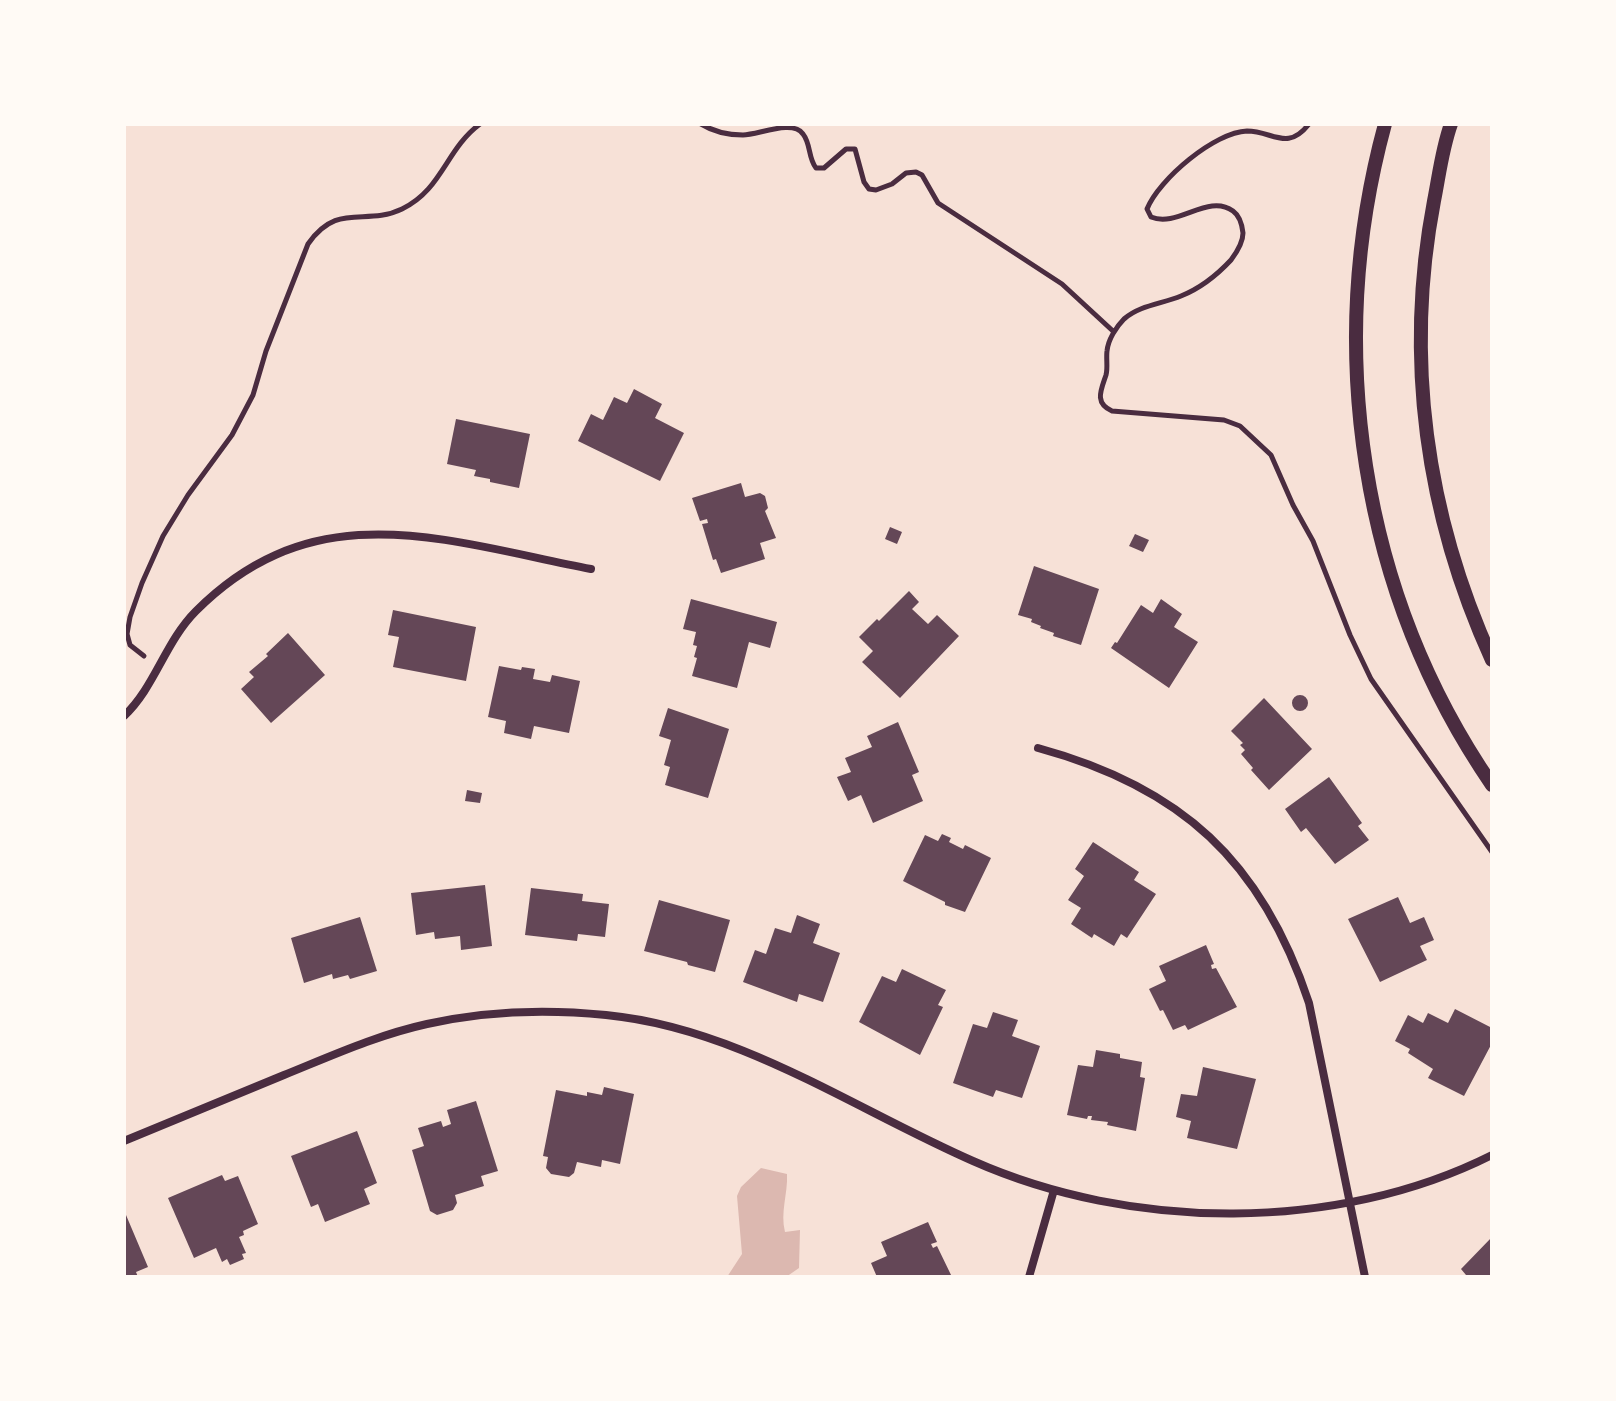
<!DOCTYPE html>
<html>
<head>
<meta charset="utf-8">
<style>
  body { margin:0 }
  #map { position:relative; width:1616px; height:1401px; overflow:hidden; background:#f7e1d7; font-family:Signika,sans-serif }
  canvas { display:block }
  .frame { position:absolute; inset:0; border:126px solid #fffaf5; pointer-events:none }
</style>
</head>
<body>
<div id="map">
<canvas width="1616" height="1401"></canvas>
<div class="frame"></div>
</div>
<script>
const context = document.querySelector('canvas').getContext('2d');
context.lineJoin = 'round';
function fill(path, color) {
  context.fillStyle = color;
  context.fill(path, 'evenodd');
}
function trace(path, color, width, dash) {
  context.strokeStyle = color;
  context.lineWidth = width;
  context.lineCap = dash ? 'butt' : 'round';
  context.setLineDash(dash || []);
  context.stroke(path);
}
fill(new Path2D(`
  M761,1168L787,1174C788,1194 780,1212 785,1232L800,1230L799,1268L786,1277H727L742,1254L737,1196L741,1187Z`), '#dcb8b0');
fill(new Path2D(`
  M634,389L662,404L655,418L684,433L660,481L578,441L591,414L603,420L614,397L627,403Z
  M456,419L530,434L519,488L490,482V479L474,476L476,470L447,464Z
  M741,483L745,497L760,493L765,496L768,508L765,511L776,538L760,543L765,559L721,573L716,559L713,560L702,524L708,523L707,519L700,521L692,498Z
  M890,527L902,532L897,544L885,539Z
  M1135,534L1149,540L1143,552L1129,546Z
  M1034,566L1099,589L1081,645L1053,636L1054,633L1040,628L1041,626L1031,622L1032,619L1018,615Z
  M909,591L919,602L912,609L928,624L937,615L959,636L900,698L862,662L873,651L859,637L877,619L879,621Z
  M691,599L777,622L770,648L749,642L737,688L692,676L697,658L694,657L697,646L693,645L696,632L683,629Z
  M1161,599L1182,614L1174,627L1198,642L1169,688L1111,648L1115,642L1117,643L1141,605L1153,613Z
  M393,610L476,627L466,681L393,667L399,637L388,635Z
  M288,633L325,675L271,723L241,689L254,677L249,672L268,656L266,654Z
  M499,666L521,670L522,667L535,669L533,679L550,682L552,675L580,681L569,733L534,726L531,739L504,733L506,721L488,717Z
  M1292 703a8 8 0 1 1 16 0a8 8 0 1 1-16 0Z
  M1264,698L1312,749L1269,790L1251,770L1253,768L1241,754L1245,750L1240,745L1243,743L1231,731Z
  M668,708L729,729L708,798L665,785L670,767L664,765L671,740L659,736Z
  M898,722L919,772L912,775L923,801L873,823L861,795L848,801L837,777L851,772L845,758L872,747L867,736Z
  M1329,777L1362,823L1358,826L1369,840L1335,864L1306,828L1301,832L1285,809Z
  M467,790L482,793L480,803L465,801Z
  M942,834L951,838L949,842L963,849L965,845L991,858L965,912L945,905V902L903,881L925,835L938,841Z
  M1093,842L1139,872L1134,880L1156,894L1127,938L1121,934L1114,946L1094,934L1092,938L1071,924L1081,908L1068,900L1084,876L1075,869Z
  M485,885L492,946L461,950L460,936L435,939L434,932L416,935L411,893Z
  M531,888L583,894L582,901L609,904L605,937L578,934L577,941L525,935Z
  M1398,897L1410,923L1424,917L1434,940L1420,946L1427,960L1380,982L1348,919Z
  M659,900L730,920L715,972L688,965L687,962L644,951Z
  M797,915L820,924L813,943L840,953L823,1002L799,994L797,1002L743,982L755,950L766,954L775,928L791,933Z
  M360,917L377,971L350,979L348,975L333,979L332,974L304,983L291,938Z
  M1206,945L1214,964L1211,965L1212,969L1216,968L1237,1007L1188,1030L1185,1025L1173,1030L1163,1010L1160,1011L1149,989L1166,981L1159,966Z
  M902,969L946,990L938,1005L943,1007L920,1055L859,1022L882,976L896,982Z
  M1455,1009L1492,1028V1043L1464,1096L1428,1078L1433,1069L1408,1053L1410,1049L1395,1041L1408,1015L1423,1023L1428,1013L1448,1023Z
  M993,1012L1018,1020L1012,1036L1040,1046L1022,1098L996,1090L993,1097L953,1083L973,1024L987,1028Z
  M1096,1050L1120,1054V1058L1142,1062L1140,1077L1145,1078L1136,1131L1107,1125L1108,1122L1091,1120L1092,1116H1088L1087,1119L1067,1115L1078,1065L1093,1067Z
  M1203,1067L1256,1079L1237,1149L1187,1138L1191,1121L1176,1117L1181,1094L1197,1096Z
  M604,1087L634,1094L620,1164L602,1160L601,1167L577,1162L574,1173L569,1177L551,1174L546,1168L548,1157L543,1156L556,1090L587,1096V1092L602,1095Z
  M476,1101L498,1171L481,1176L484,1186L455,1195L457,1203L453,1210L437,1215L430,1211L412,1150L424,1146L418,1128L441,1121L443,1127L451,1124L447,1110Z
  M357,1131L377,1183L364,1189L370,1204L325,1222L318,1204L311,1207L291,1156Z
  M222,1175L225,1181L238,1176L258,1224L243,1231L244,1235L239,1237L246,1253L242,1254L244,1259L230,1265L227,1259L222,1262L216,1248L194,1258L168,1198Z
  M126,1215L148,1267L136,1272L138,1277H124V1216Z
  M928,1222L937,1242L931,1244L933,1248L937,1246L952,1277H877L871,1263L887,1256L881,1242Z
  M1492,1237V1277H1464L1466,1275L1461,1269Z`), '#644757');
trace(new Path2D(`
  M701,124C714,132 728,135 743,135C758,135 793,119 803,134C811,144 808,158 816,168H824L846,149H855L864,182L869,189L876,190L892,184L906,173L916,172L922,175L938,203L1062,284L1114,332
  M1309,124C1287,152 1273,131 1247,131C1215,132 1159,179 1147,209L1151,217C1178,228 1208,193 1233,211C1240,216 1242,224 1243,233C1243,243 1237,252 1231,260C1217,275 1201,288 1181,296C1162,304 1140,305 1124,319C1116,327 1108,340 1107,351C1106,359 1108,368 1106,375C1101,390 1094,403 1112,411L1224,420L1240,426L1271,455L1293,505L1313,541L1350,635L1371,679L1492,852
  M144,656L130,645L127,634L130,617L142,583L163,536L188,495L232,435L253,395L266,351L308,244C338,201 365,227 402,209C442,190 446,149 480,124`), '#4a2c40', 5);
trace(new Path2D(`
  M124,716C155,687 165,642 196,611C316,491 446,541 591,569
  M1038,748C1181,787 1262,861 1309,1003L1365,1277
  M124,1141C177,1119 231,1097 284,1075C331,1056 377,1035 427,1024C485,1011 547,1009 606,1015C739,1028 854,1109 973,1161C1131,1231 1337,1233 1492,1155
  M1029,1277L1054,1190`), '#4a2c40', 8);
trace(new Path2D(`
  M1385,124C1324,348 1360,593 1492,785
  M1451,124C1442,149 1439,176 1434,201C1404,358 1426,515 1492,660`), '#4a2c40', 14);
</script>
</body>
</html>
